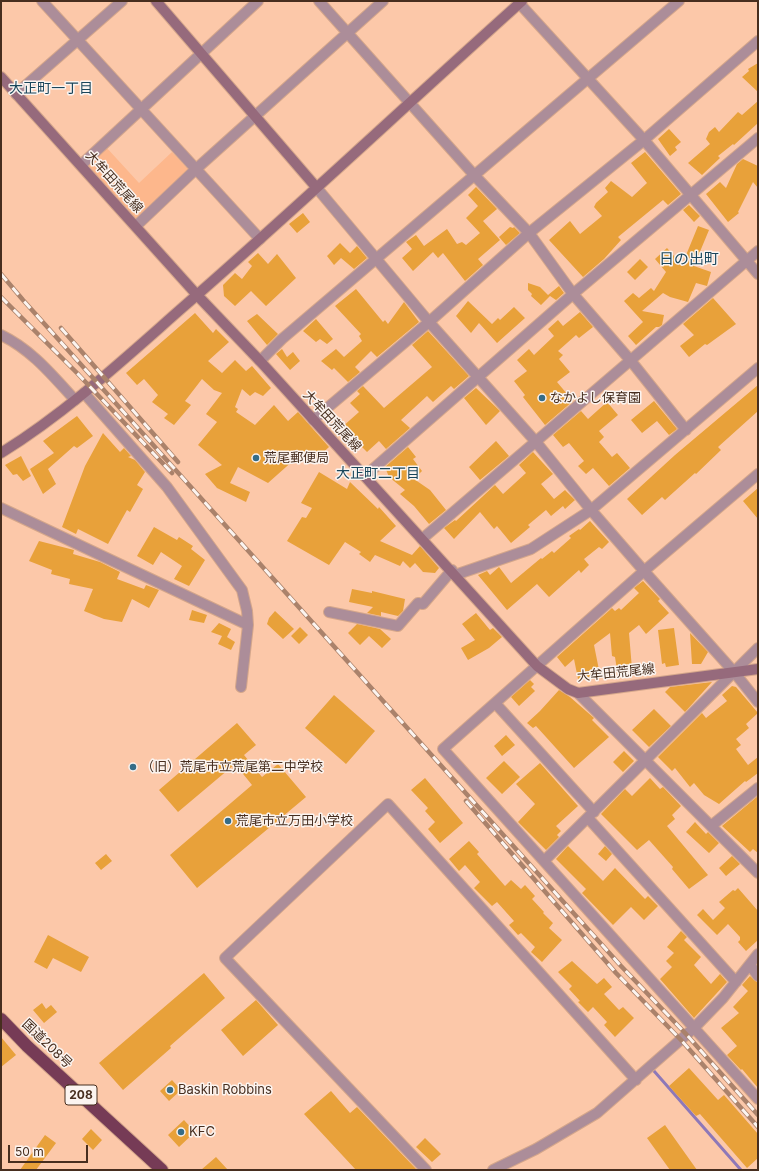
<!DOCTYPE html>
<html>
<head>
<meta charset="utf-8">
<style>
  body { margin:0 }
  #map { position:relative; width:759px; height:1171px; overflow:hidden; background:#fcc8a9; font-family:Inter,sans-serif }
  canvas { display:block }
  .frame { position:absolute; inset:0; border:2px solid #472e1f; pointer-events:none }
  .scale { position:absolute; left:8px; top:1145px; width:80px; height:18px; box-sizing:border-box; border:2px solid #472e1f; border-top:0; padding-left:5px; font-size:12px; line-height:14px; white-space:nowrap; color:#472e1f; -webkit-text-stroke:3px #fbf4f0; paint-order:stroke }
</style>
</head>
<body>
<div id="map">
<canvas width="759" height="1171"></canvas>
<div class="frame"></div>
<div class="scale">50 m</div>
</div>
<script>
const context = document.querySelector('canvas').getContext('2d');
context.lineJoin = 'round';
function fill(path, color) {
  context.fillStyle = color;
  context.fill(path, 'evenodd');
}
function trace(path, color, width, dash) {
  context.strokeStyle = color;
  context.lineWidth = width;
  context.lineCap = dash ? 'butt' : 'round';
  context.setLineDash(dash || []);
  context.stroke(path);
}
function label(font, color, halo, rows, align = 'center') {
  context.font = font + ' Inter,"Noto Sans JP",sans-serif';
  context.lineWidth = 3;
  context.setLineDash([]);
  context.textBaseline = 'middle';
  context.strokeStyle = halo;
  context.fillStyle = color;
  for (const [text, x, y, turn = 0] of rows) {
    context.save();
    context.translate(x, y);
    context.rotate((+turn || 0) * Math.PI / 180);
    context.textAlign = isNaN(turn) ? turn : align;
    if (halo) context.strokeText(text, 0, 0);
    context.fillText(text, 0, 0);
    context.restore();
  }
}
fill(new Path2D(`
  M106,147L139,183L172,152L190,171L136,221L86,166Z`), '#fdb78c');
trace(new Path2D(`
  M654,1071L741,1170`), '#8e78b8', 3);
fill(new Path2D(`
  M758,63V92L742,77L749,71L748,69Z
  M758,101V123L734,145L733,144L718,156L720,158L702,175L688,163L710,144L706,139L709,132L715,127L719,132L738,112L742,115Z
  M669,129L681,142L675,147L677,150L670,156L658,139Z
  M645,152L681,194L668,205L663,200L618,237L621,240L604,259L583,277L549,240L570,221L580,234L602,216L594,207L596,203L608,192L605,188L611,181L632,197L647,183L631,163Z
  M743,159L758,166V188L753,182L738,212L739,213L728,222L706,194L720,182L726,188L737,164Z
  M476,187L497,209L483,221L500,240L478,259L483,265L465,281L443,253L438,258L433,252L413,271L402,258L412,249L406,242L416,235L424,246L447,229L457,244L462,242L466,245L480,233L466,218L478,206L468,195Z
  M689,205L700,216L694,222L683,210Z
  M303,213L310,222L297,233L289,224Z
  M698,226L709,230L694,266L711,272L707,286L696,283L688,302L670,297L663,293L642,311L664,315L662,325L659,327H656L636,345L628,336L643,322L624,301L633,293L639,298L651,288L654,291L666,272L655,259L667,248L682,265Z
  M510,227L513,228L514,227L520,233L506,245L499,237Z
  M340,243L350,253L357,246L367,258L354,269L341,258L334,265L327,256Z
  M258,253L268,264L277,254L296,278L266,306L251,291L235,306L224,296L223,285L235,273L242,279L252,266L248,262Z
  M640,259L648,267L635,280L627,272Z
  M528,283L540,287L548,295L559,286L564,293L556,300L550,296L541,305L531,296L532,294L528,290Z
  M356,289L383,322L385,320L388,324L404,302L419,322L377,357L371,351L355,367L360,372L348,382L334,368L332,370L321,361L336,349L344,357L362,341L359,336L361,334L335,306Z
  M713,298L736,324L707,345L705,344L689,357L680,346L694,335L683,324Z
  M468,301L492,324L498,318L500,320L514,307L525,318L497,343L479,323L471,333L456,316Z
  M580,312L593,327L579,338L576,335L558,351L563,355L559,359L570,372L557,382L573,401L545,425L523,397L525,395L514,381L527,371L517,360L529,349L534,355L554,336L548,329L558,320L563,326Z
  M195,313L213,333L216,329L229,342L208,361L222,373L235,360L246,371L252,366L271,388L263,396L255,392L250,396L242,389L235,407L238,409L236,412L255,425L274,405L288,421L298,412L329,447L314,461L304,451L268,483L238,467L230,483L250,492L246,502L217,488L205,474L222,465L198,445L217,422L206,414L222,393L214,390L202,379L185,401L191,405L174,425L164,418L168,414L152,402L158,395L144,379L137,385L126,373Z
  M257,314L278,334L267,345L247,321Z
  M316,319L333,339L327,344L320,339L316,342L303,331Z
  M428,331L469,376L454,389L451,386L433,402L427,396L401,420L410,428L386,449L379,441L367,452L359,444L360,443L341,428L359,412L350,403L360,394L357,391L363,386L384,408L432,367L412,345Z
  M282,349L287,357L293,352L300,361L290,370L276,354Z
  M758,385V411L718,447L721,450L696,474L695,473L665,500L662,497L642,515L627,499L675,455Z
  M476,388L500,411L486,425L464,398Z
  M654,401L677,429L669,435L657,421L642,433L631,420Z
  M607,402L618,415L599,431L604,437L599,442L612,457L617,453L630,468L609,486L593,468L586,474L578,466L584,461L569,443L563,447L553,435L581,411L588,419Z
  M77,416L93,436L77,448L74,446L48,469L56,484L43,494L30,469L54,453L43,441Z
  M103,433L120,452L124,448L131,456L128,457L135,460L145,472L137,485L143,489L130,512L127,510L108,544L78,529L76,534L62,527L85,466Z
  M496,441L509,456L480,480L469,467Z
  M408,447L416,457L413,459L422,471L414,479L430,490L446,510L429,524L414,506L400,494L405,490L389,477L385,467Z
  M533,452L553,474L541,484L554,499L565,490L575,500L565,509L563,506L551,516L546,510L528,525L530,527L511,543L497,526L494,529L480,512L454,539L444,528L455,520L456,521L495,485L503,494L526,473L519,465Z
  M21,456L31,476L23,481L17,474L13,475L5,465Z
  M319,472L347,489L350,482L378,509L379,507L396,526L380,541L412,555L420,546L439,568L435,573L423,572L415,563L410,568L403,561L400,566L375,555L370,562L359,554L361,552L345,542L329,565L287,541L302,517L306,518L312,508L301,503Z
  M758,488V519L743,501Z
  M590,521L609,542L602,549L599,547L584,559L589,565L581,573L579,570L549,597L537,584L507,610L478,575L487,571L490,575L499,567L511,583L541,558L542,559L552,551L554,553L571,538L569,536L579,529L580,530Z
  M154,527L177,540L179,537L193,546L191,549L205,560L189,586L174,579L182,566L161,552L153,565L137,556Z
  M39,541L74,550L73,554L100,562L120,572L117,579L144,589L146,585L159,590L149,608L132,599L122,622L104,619L84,611L93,589L69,584L70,579L51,574L52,570L29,561Z
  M643,581L660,599L658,601L669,613L646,634L639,625L629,633L632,669L617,670L615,657L612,656L610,633L594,645L600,675L578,679L574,659L565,667L557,657L612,608L615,611L619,608L621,610L639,593L634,588Z
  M352,589L372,593V591L405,599L403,611L398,616L381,612V616L367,613L373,607L349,602Z
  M192,610L207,615L204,623L189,620Z
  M275,611L294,629L283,639L267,624L269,618Z
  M476,613L490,630L493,628L502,637L489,648L468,660L461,648L475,640L462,624Z
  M219,623L231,629L227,637L235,642L231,650L218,644L222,636L211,632Z
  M357,624L380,629L391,639L382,648L369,636L360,645L348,633Z
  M300,627L308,635L299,644L291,636Z
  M674,628L679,665L666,667L665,663L662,664L658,630Z
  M690,633L708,652L701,664H692Z
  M530,680L534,684L531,687L535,691L519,706L511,697Z
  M712,682L685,712L665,692L670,687Z
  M732,686L736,687L758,713L746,724L749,728L736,739L741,745L736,749L748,765L758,757V773L746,782L745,781L719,804L704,795L694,783L690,787L675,768L672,771L658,757L702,713L706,718L727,701L722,695Z
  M559,690L570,697L594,718L592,720L609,737L574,768L536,726L533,728L527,723L540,711Z
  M334,695L375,731L346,764L305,728Z
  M654,709L671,726L649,747L632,730Z
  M237,723L256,745L244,755L262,777L278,764L306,797L197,888L170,855L252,785L235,764L178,812L159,790Z
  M506,735L515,745L502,756L494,746Z
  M624,751L634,761L623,772L613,762Z
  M504,761L520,777L502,794L486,778Z
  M540,763L578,806L556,826L561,831L557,835L559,837L546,850L518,822L535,804L516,784Z
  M425,778L463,823L440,843L428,829L435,822L425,811L428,808L411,790Z
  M650,778L660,789L663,787L681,806L672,815L675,819L667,826L708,875L689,889L672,869L673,867L649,840L637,850L601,814L625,789L632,796Z
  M758,796V853L753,849L750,852L722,826Z
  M695,822L706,834L708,832L719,843L709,853L686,832Z
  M469,841L479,852L477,854L505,886L511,880L521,889L525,885L535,896L532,899L544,912L543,913L553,923L549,928L562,940L542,962L531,952L535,947L521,933L518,935L509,925L514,921L497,902L492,906L474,888L480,882L465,865L459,871L449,859Z
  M568,846L603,881L615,868L645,899L648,896L658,906L644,920L631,907L613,925L582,893L586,889L556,859Z
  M605,846L612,854L606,861L598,854Z
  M106,854L112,861L101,870L95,863Z
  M732,856L740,864L726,876L719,868Z
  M738,888L758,911V940L746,951L738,942L740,940V937L728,924L717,935L697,915L703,909L713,920L725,908L719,902L733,890L735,891Z
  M681,931L687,937L684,940L701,957L694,965L711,984L720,974L727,982L694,1018L660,979L672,967L666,961L674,953L667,947Z
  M48,935L89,957L81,972L53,958L47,969L34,962Z
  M572,961L597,984L604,978L612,987L604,994L619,1010L623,1007L634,1018L615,1037L604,1025L607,1022L593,1007L588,1012L578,1002L580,1001L569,989L572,986L558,972Z
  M204,973L225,998L170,1046L171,1048L123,1090L99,1063Z
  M750,976L758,983V1088L742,1069L741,1070L727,1055L737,1046L721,1028L739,1013L733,1007L748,991L742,985Z
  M256,1000L278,1025L243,1056L221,1030Z
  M42,1003L46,1009L51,1005L57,1012L44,1023L33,1010Z
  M1,1037L16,1055L1,1067Z
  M689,1068L718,1100L724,1095L758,1134V1158L747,1168L700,1114L696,1116L669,1086Z
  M172,1080L181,1090L169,1101L160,1091Z
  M331,1091L350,1113L357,1107L417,1170H356L304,1114Z
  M184,1120L195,1132L179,1147L168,1135Z
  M665,1125L697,1170H670L647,1138Z
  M91,1129L102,1140L93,1150L82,1139Z
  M45,1135L56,1143L36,1170H20Z
  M425,1138L441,1154L432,1162L416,1147Z
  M216,1157L228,1170H201Z`), '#e8a13a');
const street = new Path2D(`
  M42,1L260,239
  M319,1L475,176L529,233L573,294L631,361L686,430
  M519,3L644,140L758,274
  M16,94L122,1
  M81,165L258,1
  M316,187L429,322L536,442L591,510L644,571L734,672L758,702
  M136,226L195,170L383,1
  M1,335C32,350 52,375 75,400
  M260,361L282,339L679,1
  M84,393L167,487L242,590L247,611L248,625L241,687
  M313,420L429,322L529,233L644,140L758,41
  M758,474L644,571L443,749L758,1099
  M365,476L573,294L758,138
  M1,508L248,625
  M422,539L758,251
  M455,575L531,549L591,510L758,368
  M329,612L398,626L418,603L423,604L452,570
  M578,693L758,873
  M495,703L594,812
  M588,818L736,982
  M711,826L758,788
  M544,861L758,648
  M750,965L758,976
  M426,1170L225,958L388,804L636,1080
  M493,1170L536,1149L597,1113L694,1028L723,998L758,954`);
const secondary = new Path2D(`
  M156,1L316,187
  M1,77L197,295L260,361L537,666L568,689L578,693L758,669
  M1,453C67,412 124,359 182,308C297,208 408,103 522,1`);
const highway = new Path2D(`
  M1,1019L27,1046L162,1170`);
trace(street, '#d4a68b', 12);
trace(secondary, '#d4a68b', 12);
trace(highway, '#d4a68b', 14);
trace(street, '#ac8d99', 10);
trace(secondary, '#966a7c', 10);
trace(highway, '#763b56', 12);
const rail = new Path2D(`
  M1,274L23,300L621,966L686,1034L758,1115
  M1,297L77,373L172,473
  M61,328L178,462
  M466,801L616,973L681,1040L758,1127`);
trace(rail, '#aa826b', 4.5);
trace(rail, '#fbf4f0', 3, [9]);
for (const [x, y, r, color] of [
  [542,398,4,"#356c87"],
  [256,458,4,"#356c87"],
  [133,767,4,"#356c87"],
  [228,821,4,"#356c87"],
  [170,1090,4,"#356c87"],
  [181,1132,4,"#356c87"]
]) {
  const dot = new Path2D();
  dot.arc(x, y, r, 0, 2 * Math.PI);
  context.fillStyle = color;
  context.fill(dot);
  trace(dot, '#fbf4f0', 1.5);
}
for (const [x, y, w] of [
  [81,1095,32]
]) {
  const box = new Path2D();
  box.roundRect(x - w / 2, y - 10, w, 20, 3);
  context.fillStyle = '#fbf4f0';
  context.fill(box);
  trace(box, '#472e1f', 1);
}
label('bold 12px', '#472e1f', null, [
  ["208",81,1095]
]);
label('13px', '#472e1f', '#fbf4f0', [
  ["大牟田荒尾線",114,182,48],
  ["大牟田荒尾線",332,421,47],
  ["大牟田荒尾線",616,673,-6],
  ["国道208号",47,1044,44]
]);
label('13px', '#472e1f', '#fbf4f0', [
  ["なかよし保育園",550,398],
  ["荒尾郵便局",264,458],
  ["（旧）荒尾市立荒尾第二中学校",141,767],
  ["荒尾市立万田小学校",236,821],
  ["Baskin Robbins",178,1090],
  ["KFC",189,1132]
], 'left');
label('14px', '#1a465b', '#fbf4f0', [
  ["大正町一丁目",51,89],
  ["大正町二丁目",378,474]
]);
label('15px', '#1a465b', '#fbf4f0', [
  ["日の出町",689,259]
]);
</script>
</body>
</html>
